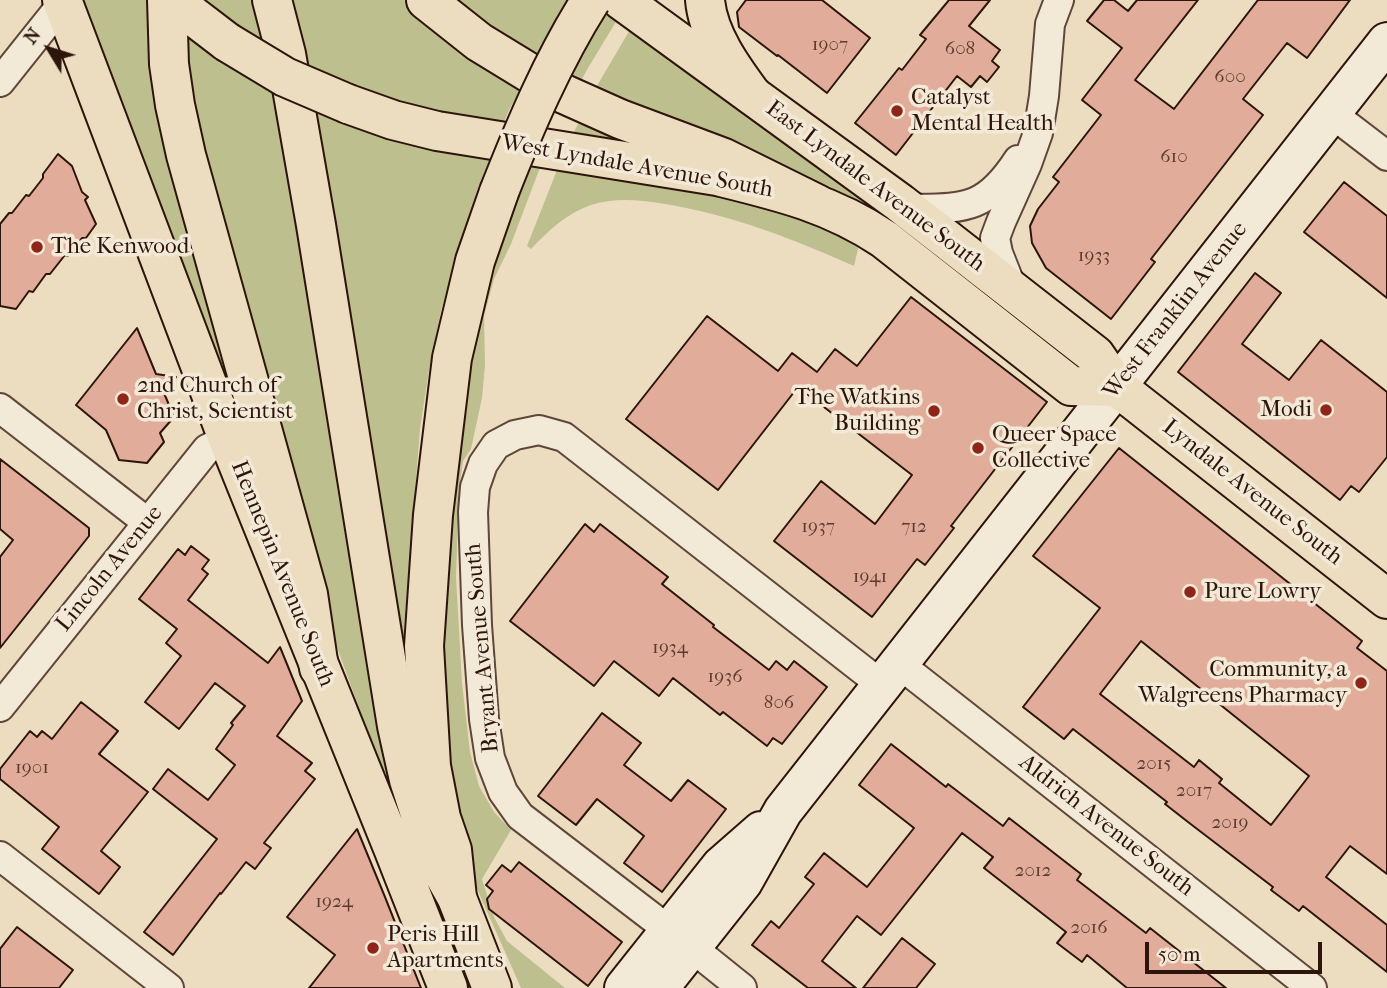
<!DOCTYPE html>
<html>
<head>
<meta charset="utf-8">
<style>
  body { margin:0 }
  #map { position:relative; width:1387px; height:988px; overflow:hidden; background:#ecddc1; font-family:"IM FELL French Canon",serif }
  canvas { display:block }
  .north { position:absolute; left:14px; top:14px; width:70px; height:70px; -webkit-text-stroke:5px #f3e9d7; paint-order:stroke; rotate:308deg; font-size:19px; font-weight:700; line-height:28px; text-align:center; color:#2e150b }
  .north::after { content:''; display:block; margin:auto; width:24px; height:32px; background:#2e150b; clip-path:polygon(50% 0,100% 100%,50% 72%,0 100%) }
  .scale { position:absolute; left:1145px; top:942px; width:177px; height:32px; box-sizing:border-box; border:4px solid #2e150b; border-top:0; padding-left:9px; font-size:21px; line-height:24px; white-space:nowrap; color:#2e150b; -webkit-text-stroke:5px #f3e9d7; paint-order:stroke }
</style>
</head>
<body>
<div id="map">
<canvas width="1387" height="988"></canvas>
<div class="north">N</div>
<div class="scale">50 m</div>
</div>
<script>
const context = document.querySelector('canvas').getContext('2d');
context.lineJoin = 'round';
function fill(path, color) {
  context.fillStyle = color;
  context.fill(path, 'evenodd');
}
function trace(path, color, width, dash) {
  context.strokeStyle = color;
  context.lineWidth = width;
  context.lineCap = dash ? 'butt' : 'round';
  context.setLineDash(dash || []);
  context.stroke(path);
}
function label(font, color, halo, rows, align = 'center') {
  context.font = font + ' "IM FELL French Canon",serif';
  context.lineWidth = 7;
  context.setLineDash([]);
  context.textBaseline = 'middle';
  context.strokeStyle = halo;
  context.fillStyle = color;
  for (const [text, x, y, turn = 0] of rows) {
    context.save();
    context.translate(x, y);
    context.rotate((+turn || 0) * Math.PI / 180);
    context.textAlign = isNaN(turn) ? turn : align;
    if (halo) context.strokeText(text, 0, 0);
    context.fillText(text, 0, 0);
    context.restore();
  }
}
fill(new Path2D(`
  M77,0H149L148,25L155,83L265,497Z
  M193,0H252L267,48Z
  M289,0H404L409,5L523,85L509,110L502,127L434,116L306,69Z
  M435,0H570L533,66Z
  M604,9L617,20L588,68L576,90L561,83Z
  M631,28L905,227L591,96Z
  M182,32L278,93L394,770L383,774L334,639L198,141Z
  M313,110L352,126L444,148L491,156L477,190L441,311L429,370L420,429L403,643Z
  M582,116L666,147L571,138Z
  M523,164L541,165L511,244L494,279L484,316L485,365L482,398L471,449L463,461L459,488L456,577L462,683L470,752L479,786L494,812L511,830L482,879L494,917L507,941L565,988H521L466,864L434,693L467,341Z
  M559,165L746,196L854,237L858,249L854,266C793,239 732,215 665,204C642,200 614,197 591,205C567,213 548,231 531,249L527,246Z`), '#bdbf8f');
const building = new Path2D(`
  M746,0H822L870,38L827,93L778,55L777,56L739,27L737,12Z
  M949,0H990L969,26L1000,50L992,61L999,67L987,82L980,76L971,87L957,76L896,155L855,123L899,68L902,70L926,39L920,35Z
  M1104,0H1114L1128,11L1137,0H1198L1135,80L1174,109L1258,0H1350L1307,58L1287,43L1243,99L1263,115L1151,259L1155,262L1111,319L1046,268L1032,243L1030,226L1038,209L1059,182L1053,177L1101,115L1082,100L1122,48L1087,21Z
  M58,154L72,166L82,192L88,197L85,200L96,224L86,238H82L68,256L65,255L50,274H46L33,292L29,291L16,309L0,306V224L9,213H12L26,195L29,196L43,178V174Z
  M1344,182L1387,216V298L1304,232Z
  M1255,273L1281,293L1242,344L1289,380L1321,340L1387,392V457L1359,492L1351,486L1340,500L1178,372Z
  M911,297L1047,402L951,526L954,528L925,565L917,559L872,617L774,541L821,481L875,524L912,475L798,387L718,490L626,419L707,316L778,371L792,353L817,372L835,349L857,366Z
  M137,328L156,374L176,377L164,393L174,417L160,433L164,442L147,463L119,460L106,430L76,405Z
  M1119,448L1362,641L1357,648L1387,671V874L1350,846L1326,877L1387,925V972L1303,906L1299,911L1271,890L1273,887L1188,822L1165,804L1167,802L1073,729L1064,739L1023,707L1100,608L1033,556ZM1141,641L1309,776L1271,825L1219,783L1222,779L1199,760L1194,767L1100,694Z
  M0,459L89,528V536L0,648V557L13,540L0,529Z
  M585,524L594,532L600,524L668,577L662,584L714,625L713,627L769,670L776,661L787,670L794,661L827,687L782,744L773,738L767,746L723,712L720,715L673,678L659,696L614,661L594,686L510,621Z
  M191,546L209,560L202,569L208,574L188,600L268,663L280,647L302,701L277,736L312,763L305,771L315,779L264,843L271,848L255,869L246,862L221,894L220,893L173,955L144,932L217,839L153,789L168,769L208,800L235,765L216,749L233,725L231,723L245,706L215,683L179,729L145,702L181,656L166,643L177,629L139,599L178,549L185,555Z
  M81,702L118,731L99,754L148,792L101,851L120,867L99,894L42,849L59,827L0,779V769L30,731L37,737L42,731L52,739Z
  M602,713L641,743L624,765L671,801L688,780L726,809L662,892L624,863L644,836L597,799L576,825L538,796Z
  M891,744L946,787L948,784L1003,826L1009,818L1081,874L1077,880L1146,933L1150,928L1226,988H1127L1087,955L1082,962L1057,943L1066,932L984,868L993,857L962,833L881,935L857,916L822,961L856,988H808L752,945L771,921L779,928L814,884L805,877L824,853L867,887L914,828L859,785Z
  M357,829L385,897L421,988H309L335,955L287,917Z
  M519,862L622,942L588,986L489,909L487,899L493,891L486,885L502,865L511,872Z
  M17,927L73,970L59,988H0V949Z
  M902,938L935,964L916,988H863Z`);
fill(building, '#e1ac9a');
trace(building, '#2e150b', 2);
const minor = new Path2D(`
  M0,82L63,3
  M1331,113L1387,156
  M908,209C964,208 985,211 1018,160
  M1013,291L998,253L995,238L1001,222L1027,164L1038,133L1044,96L1050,24L1059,0
  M0,408L147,522
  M899,664L1312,988
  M0,707L207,449L228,439
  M0,856L169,988
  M670,931L520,816L503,792L490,758L484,719L477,625L473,512L475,487L483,464L496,445L515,435L539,430L564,437L882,685
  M691,947L742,988`);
const secondary = new Path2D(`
  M624,988L721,866L761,831
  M659,988L743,882L783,811L1387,42`);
const primary = new Path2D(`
  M62,0L228,439L393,848L448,988
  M172,0L227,42
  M272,0L286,54L316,225L397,726L409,780L434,857L457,898L492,988
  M621,0L900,203L1095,355L1117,387L1387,599
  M348,104L393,120L437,131L717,176C778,191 830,203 884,239L1071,386L1117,387`);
const motorway = new Path2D(`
  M167,0L169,64L175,105L186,155L308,594L319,668
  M426,0L479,42L564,94L620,119L724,158L817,204
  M705,0C708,35 732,68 752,95
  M457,898L452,850L441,818L431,766L424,646L433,515L452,358L475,261L499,192`);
trace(minor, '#5e4738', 32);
trace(secondary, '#2e150b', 42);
trace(primary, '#2e150b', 42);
trace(motorway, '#2e150b', 42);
trace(minor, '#f3e9d7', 28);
trace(secondary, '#f3e9d7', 38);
trace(primary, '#ecddc1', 38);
trace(motorway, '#ecddc1', 38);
const primaryBridge = new Path2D(`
  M227,42L285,77L348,104`);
const motorwayBridge = new Path2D(`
  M499,192C525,126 553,60 591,0`);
trace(primaryBridge, '#2e150b', 42, []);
trace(motorwayBridge, '#2e150b', 42, []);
trace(primaryBridge, '#ecddc1', 38);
trace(motorwayBridge, '#ecddc1', 38);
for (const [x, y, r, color] of [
  [897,111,7,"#8f2418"],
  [37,247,7,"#8f2418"],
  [123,399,7,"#8f2418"],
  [1326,410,7,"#8f2418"],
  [934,411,7,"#8f2418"],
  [978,448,7,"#8f2418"],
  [1190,592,7,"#8f2418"],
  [1361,683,7,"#8f2418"],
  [373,948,7,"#8f2418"]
]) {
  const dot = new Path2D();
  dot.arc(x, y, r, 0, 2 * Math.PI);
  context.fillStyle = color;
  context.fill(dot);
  trace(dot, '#f3e9d7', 2.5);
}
label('19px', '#5b3b2f', null, [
  ["1907",830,45],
  ["608",960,49],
  ["600",1230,77],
  ["610",1174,157],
  ["1933",1094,256],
  ["1937",818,527],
  ["712",914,527],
  ["1941",870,577],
  ["1934",670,648],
  ["1936",725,677],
  ["806",779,703],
  ["2015",1154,764],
  ["1901",32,768],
  ["2017",1194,791],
  ["2019",1230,823],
  ["2012",1033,871],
  ["1924",334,902],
  ["2016",1089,928]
]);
label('23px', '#2e150b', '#f3e9d7', [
  ["Catalyst",911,98],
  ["Mental Health",911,124],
  ["The Kenwood",51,247],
  ["2nd Church of",137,386],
  ["Christ, Scientist",137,412],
  ["The Watkins",920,398,"right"],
  ["Building",920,424,"right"],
  ["Modi",1312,410,"right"],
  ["Queer Space",992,435],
  ["Collective",992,461],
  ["Pure Lowry",1204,592],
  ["Community, a",1347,670,"right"],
  ["Walgreens Pharmacy",1347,696,"right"],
  ["Peris Hill",387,935],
  ["Apartments",387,961]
], 'left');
label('23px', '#2e150b', '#f3e9d7', [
  ["West Lyndale Avenue South",637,167,10],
  ["East Lyndale Avenue South",875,187,37],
  ["West Franklin Avenue",1176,311,-52],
  ["Lyndale Avenue South",1252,493,38],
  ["Lincoln Avenue",110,569,-51],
  ["Hennepin Avenue South",282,574,68],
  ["Bryant Avenue South",483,648,-95],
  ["Aldrich Avenue South",1106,826,38]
]);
</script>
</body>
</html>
